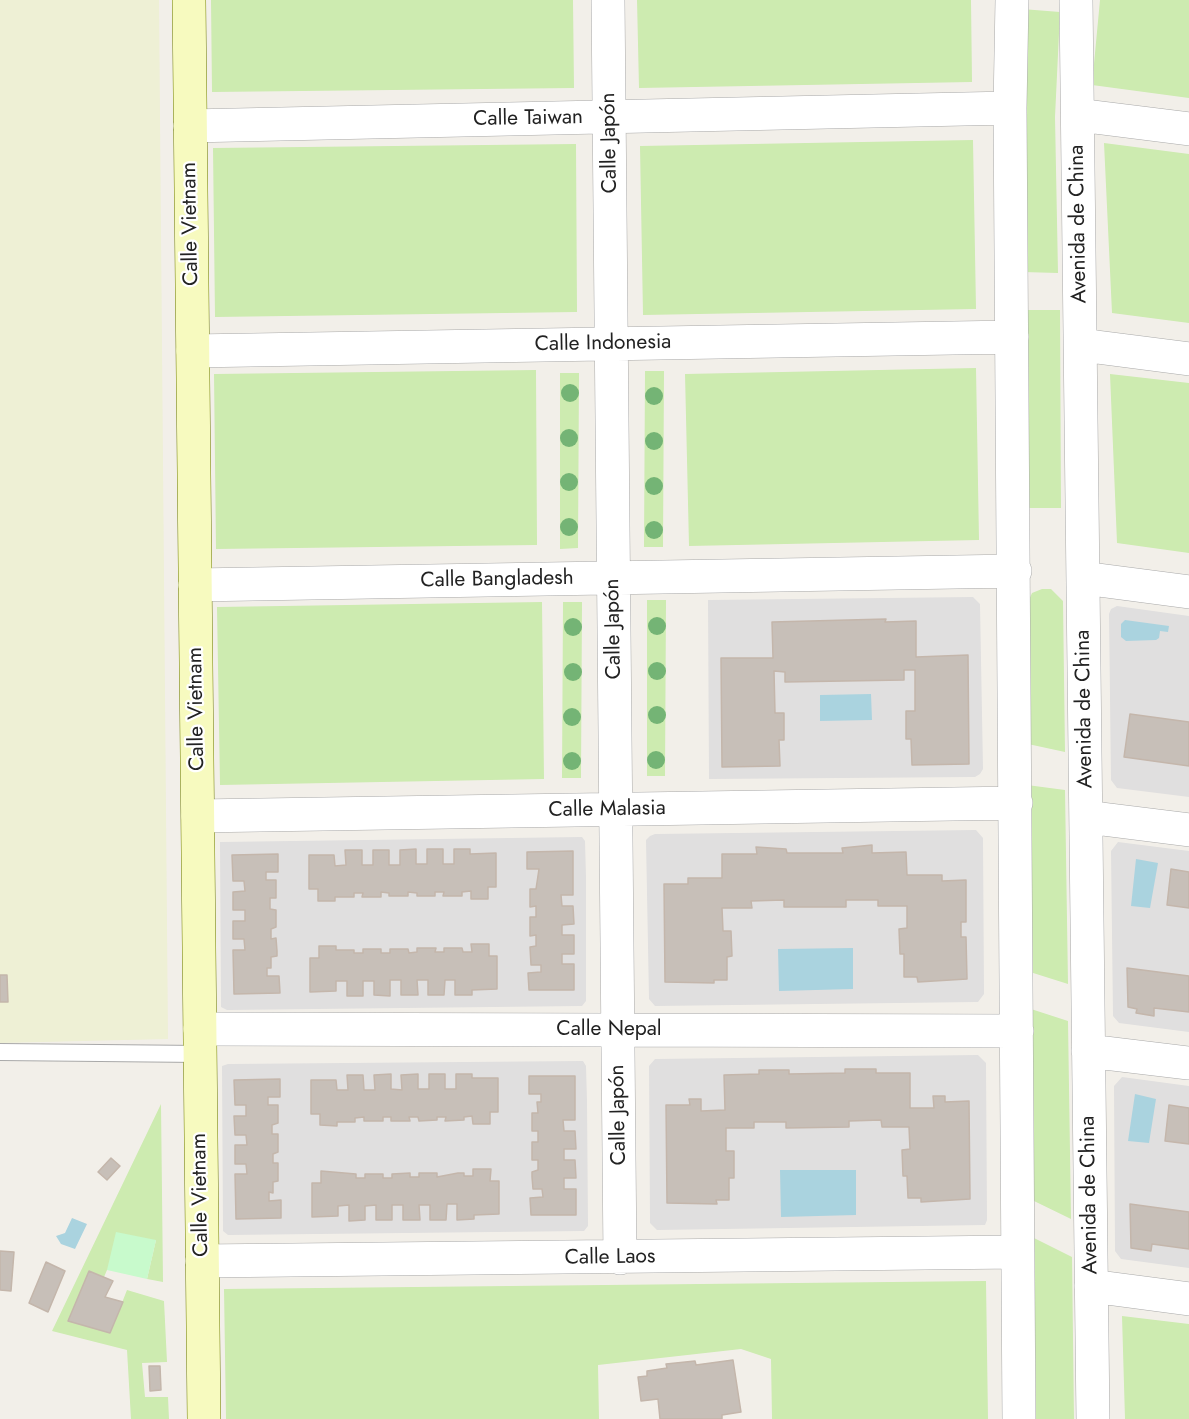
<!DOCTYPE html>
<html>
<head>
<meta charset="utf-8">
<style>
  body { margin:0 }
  canvas { display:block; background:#f2efe9 }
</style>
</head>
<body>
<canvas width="1189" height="1419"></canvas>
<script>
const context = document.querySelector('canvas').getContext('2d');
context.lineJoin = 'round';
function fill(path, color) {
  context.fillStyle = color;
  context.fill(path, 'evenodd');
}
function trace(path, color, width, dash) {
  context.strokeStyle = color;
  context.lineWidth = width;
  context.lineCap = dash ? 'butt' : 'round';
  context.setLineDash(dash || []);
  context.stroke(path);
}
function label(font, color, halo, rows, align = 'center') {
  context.font = font + ' Jost,sans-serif';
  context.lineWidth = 4.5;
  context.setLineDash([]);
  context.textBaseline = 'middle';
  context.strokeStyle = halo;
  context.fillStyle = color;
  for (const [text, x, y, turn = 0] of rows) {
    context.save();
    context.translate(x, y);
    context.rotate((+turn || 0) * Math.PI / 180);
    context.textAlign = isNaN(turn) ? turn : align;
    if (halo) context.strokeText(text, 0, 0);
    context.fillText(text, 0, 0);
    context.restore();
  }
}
fill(new Path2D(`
  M973,597L980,604L983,769L980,774L975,777L709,779L708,600Z
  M1117,606L1189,616V797L1117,788L1111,780L1109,614L1111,609Z
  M976,830L983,838L984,994L978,1002L655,1006L649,999L646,840L650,836L655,834Z
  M582,837L585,841L586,877V1001L582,1006L227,1010L221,1007L220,842Z
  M1118,842L1189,851V1032L1119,1023L1113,1016L1111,851Z
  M978,1055L986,1063L987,1220L985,1225L657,1230L650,1223L649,1066L655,1059Z
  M583,1061L586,1066L587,1101L588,1226L584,1231L228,1235L223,1231L222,1066L228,1064Z
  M1122,1077L1189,1086V1268L1121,1259L1115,1251L1114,1086Z`), '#e0dfdf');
fill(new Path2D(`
  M0,0H159L168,1039L0,1043Z`), '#eef0d5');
fill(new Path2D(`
  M211,0H573L574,88L212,92Z
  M637,0H971L972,82L639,88Z
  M1100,0H1189V98L1092,85Z
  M1022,9L1060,12L1055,117L1058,273L1023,272Z
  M973,140L976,309L643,315L640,146Z
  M1104,143L1189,154V323L1112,313Z
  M576,144L577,312L215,317L213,148Z
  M1024,310H1060L1061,508H1025Z
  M976,368L979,540L689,546L685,374Z
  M536,370L537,545L216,549L214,374Z
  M645,371H664L663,547H644Z
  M560,373H579L578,548L560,549Z
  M1110,374L1189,383V553L1117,543Z
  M1042,589H1051L1063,601L1065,752L1028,744V602L1032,593Z
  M647,600H666L665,776H647Z
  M542,602L544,779L220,785L217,607Z
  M563,602H582L581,778H562Z
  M1027,785L1065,790L1068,984L1030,972Z
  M1031,1009L1068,1021L1071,1219L1034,1201Z
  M161,1104L163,1282L147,1279L156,1240L107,1270L104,1277L89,1271L68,1321L110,1333L127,1290L164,1301L167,1362L142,1363L145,1397H168L169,1419H131L127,1350L52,1331Z
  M1034,1238L1072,1257L1074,1419H1036Z
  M986,1281L988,1419H772L771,1359L741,1349L598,1365L599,1419H226L224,1289Z
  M1122,1316L1189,1324V1419H1125Z`), '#cdebb0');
fill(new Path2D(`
  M116,1232L156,1240L147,1279L107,1270Z`), '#c8facc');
fill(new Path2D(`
  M1125,620L1169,626L1168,632L1160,631L1159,638L1156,640L1126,641L1121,637V624Z
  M871,694L872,720L820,721V695Z
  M1136,859L1158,863L1150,908L1131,906Z
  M853,948V989L779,991L778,949Z
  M1135,1094L1156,1099L1149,1143L1128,1141Z
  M780,1170H856V1215L781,1217Z
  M72,1218L87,1224L75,1249L61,1244L56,1236L65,1233Z`), '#aad3df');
const building = new Path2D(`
  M886,619L885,622L916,621V657L968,655L969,764L912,765L911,739H906V711H915V670H904V680L785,682V672L774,671L775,713H784V740H779L780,766L722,767L721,658H773L772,622Z
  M1130,714L1189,722V766L1124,757Z
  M872,845V853L906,852L907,875H942V881L966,880V922H961V937H966L967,979L918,982L917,977H904V954H900L899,929L907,928V906H878V900H846V907H784V900L751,901L752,908H722L723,931H731L732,956L727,957V980H714V983L665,982L664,884H688V878H722V854H757L756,847L786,849L787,853H843L842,848Z
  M416,849V864H427V849H443V864H454V849H470V854L496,853V887H488V899H471V891L462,892V896H443L444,892H435V896H417V893L408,892V896H389V893L381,892V897H362L363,893H354V897H335V901H318V889H309V855H334L335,866L346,865L345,850H362V865H373V850H389V865H400V850Z
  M573,851V895H561L562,906H573L574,924L562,925V935H574V954H562V964H574V990H529L528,973L541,972V965H531L530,947L536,946V935L530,936V917H536V906L530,907V889H536L539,869H527V852Z
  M278,854V872H266V880H276V898H270V909L276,910V927L271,929V939L276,938L277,951V956L271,957V968H267V976H279L280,993L234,994L233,950H245L244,939H233V921H245V910H233V892L245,891L244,881H233L232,855Z
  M1171,869L1189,872V908L1167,905Z
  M471,944H489V956H497V989L472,990V995H455V980H445L444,995H428V980H417L418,995H401V980H390V996L374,995V981H363V996H347V981H336V991L310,992V958H319V946H336V950H354V953H363V949H381V953H390V949H408L409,953L417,952V948H436L435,952H444V948H462L463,952H472Z
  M1127,968L1189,976V1012L1154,1008V1016L1136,1013L1137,1009L1128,1007Z
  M0,975H7L8,1002H0Z
  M845,1069H876V1073H910V1108H934L933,1096H945V1102L969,1101L970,1199L921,1202V1198H908L907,1176H903L902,1150L910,1149L909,1127H882L881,1120L849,1121V1127L786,1128V1122H754V1128H726V1151H734V1178H729V1200H716L717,1204L667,1203L666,1105H690L689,1099H701V1111L725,1110L724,1075L759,1074V1070H789V1074L845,1073Z
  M391,1074V1089L402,1090L401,1075L418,1074V1089H429V1074H445V1089H456V1074H472V1078H498V1112H490V1124H473L472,1116L464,1117V1120L445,1121L446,1117H437V1120L419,1121L418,1117H409L410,1121H391V1117H383V1121H364V1117L355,1118V1122H337V1126L320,1125V1114H311V1080H336L337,1090H348L347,1075H363L364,1090H375L374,1075Z
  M529,1076H575V1120H563L564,1131H575L576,1149H564V1160H575L576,1178H564V1189H576V1215H531L530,1198L543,1197L542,1189H533L532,1177V1172L538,1170V1160H532V1142H538V1131H532V1113H538L537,1102H541V1094H529Z
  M280,1079V1097H268V1105H278V1123L272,1125V1134H278V1152L273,1154V1163H278V1181L273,1182V1193L269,1192V1201L281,1200V1218L236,1219L235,1174H247L246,1164H235V1145H247L246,1135H235L234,1116H246V1105H235L234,1080Z
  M1169,1105L1189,1108V1144L1165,1141Z
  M111,1158L120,1166L107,1180L98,1172Z
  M473,1169H491L490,1181H499V1214L474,1215V1219L457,1220V1204H447L446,1220H430V1205H419L420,1220H403V1205H392V1220H376V1205L365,1206V1220L349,1221V1205L338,1206V1216L312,1217V1183H321V1171L356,1174V1178H365V1174H383V1178H392V1174L410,1173V1177H419V1173H437V1177L458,1173H464V1176H473Z
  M1130,1204L1189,1212V1249L1152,1244L1151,1251L1131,1248Z
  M0,1251L14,1252L11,1291L0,1290Z
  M46,1262L65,1271L48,1312L29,1303Z
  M89,1271L113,1281L105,1297L123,1302L110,1333L68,1321Z
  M733,1360L741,1412L722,1415V1419H660L658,1399L641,1401L638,1377L647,1376V1371L667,1368L666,1364L695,1361L696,1365Z
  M149,1366H160L161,1390L150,1391Z`);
fill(building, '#c7bfb8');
trace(building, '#c4b6ab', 1.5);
const lane = new Path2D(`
  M0,1052L200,1054`);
const street = new Path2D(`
  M608,0L620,1258
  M1012,0L1010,108L1019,1419
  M1076,0L1093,1419
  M1078,115L1189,129
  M190,126L1010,108
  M1081,345L1189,359
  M193,351L1012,337
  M1083,578L1189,592
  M195,585L1015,571
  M198,816L1016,803
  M1086,817L1189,830
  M200,1029L1017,1031
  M1088,1051L1189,1063
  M202,1261L1017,1252
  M1091,1286L1189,1299`);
const secondary = new Path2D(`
  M189,0L204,1419`);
trace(lane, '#a9a9a9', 18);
trace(street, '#a9a9a9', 34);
trace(secondary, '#707d05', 34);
trace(lane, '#fff', 16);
trace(street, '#fff', 33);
trace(secondary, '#f7fabf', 33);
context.fillStyle = '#74b475';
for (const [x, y] of [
  [570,393],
  [654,396],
  [569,438],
  [654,441],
  [569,482],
  [654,486],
  [569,527],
  [654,530],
  [657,626],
  [573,627],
  [657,671],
  [573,672],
  [657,715],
  [572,717],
  [656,760],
  [572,761]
]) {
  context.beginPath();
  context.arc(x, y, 9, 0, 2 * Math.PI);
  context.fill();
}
label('21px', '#222', '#fff', [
  ["Calle Taiwan",528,119,-1],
  ["Calle Japón",610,143,-91],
  ["Calle Vietnam",191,224,-91],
  ["Avenida de China",1079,224,-91],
  ["Calle Indonesia",603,344,-1],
  ["Calle Bangladesh",497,580,-1],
  ["Calle Japón",614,629,-91],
  ["Calle Vietnam",197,709,-91],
  ["Avenida de China",1085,709,-91],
  ["Calle Malasia",607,810,-1],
  ["Calle Nepal",609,1030],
  ["Calle Japón",619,1115,-91],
  ["Calle Vietnam",201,1195,-91],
  ["Avenida de China",1090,1195,-91],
  ["Calle Laos",610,1258,-1]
]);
</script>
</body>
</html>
